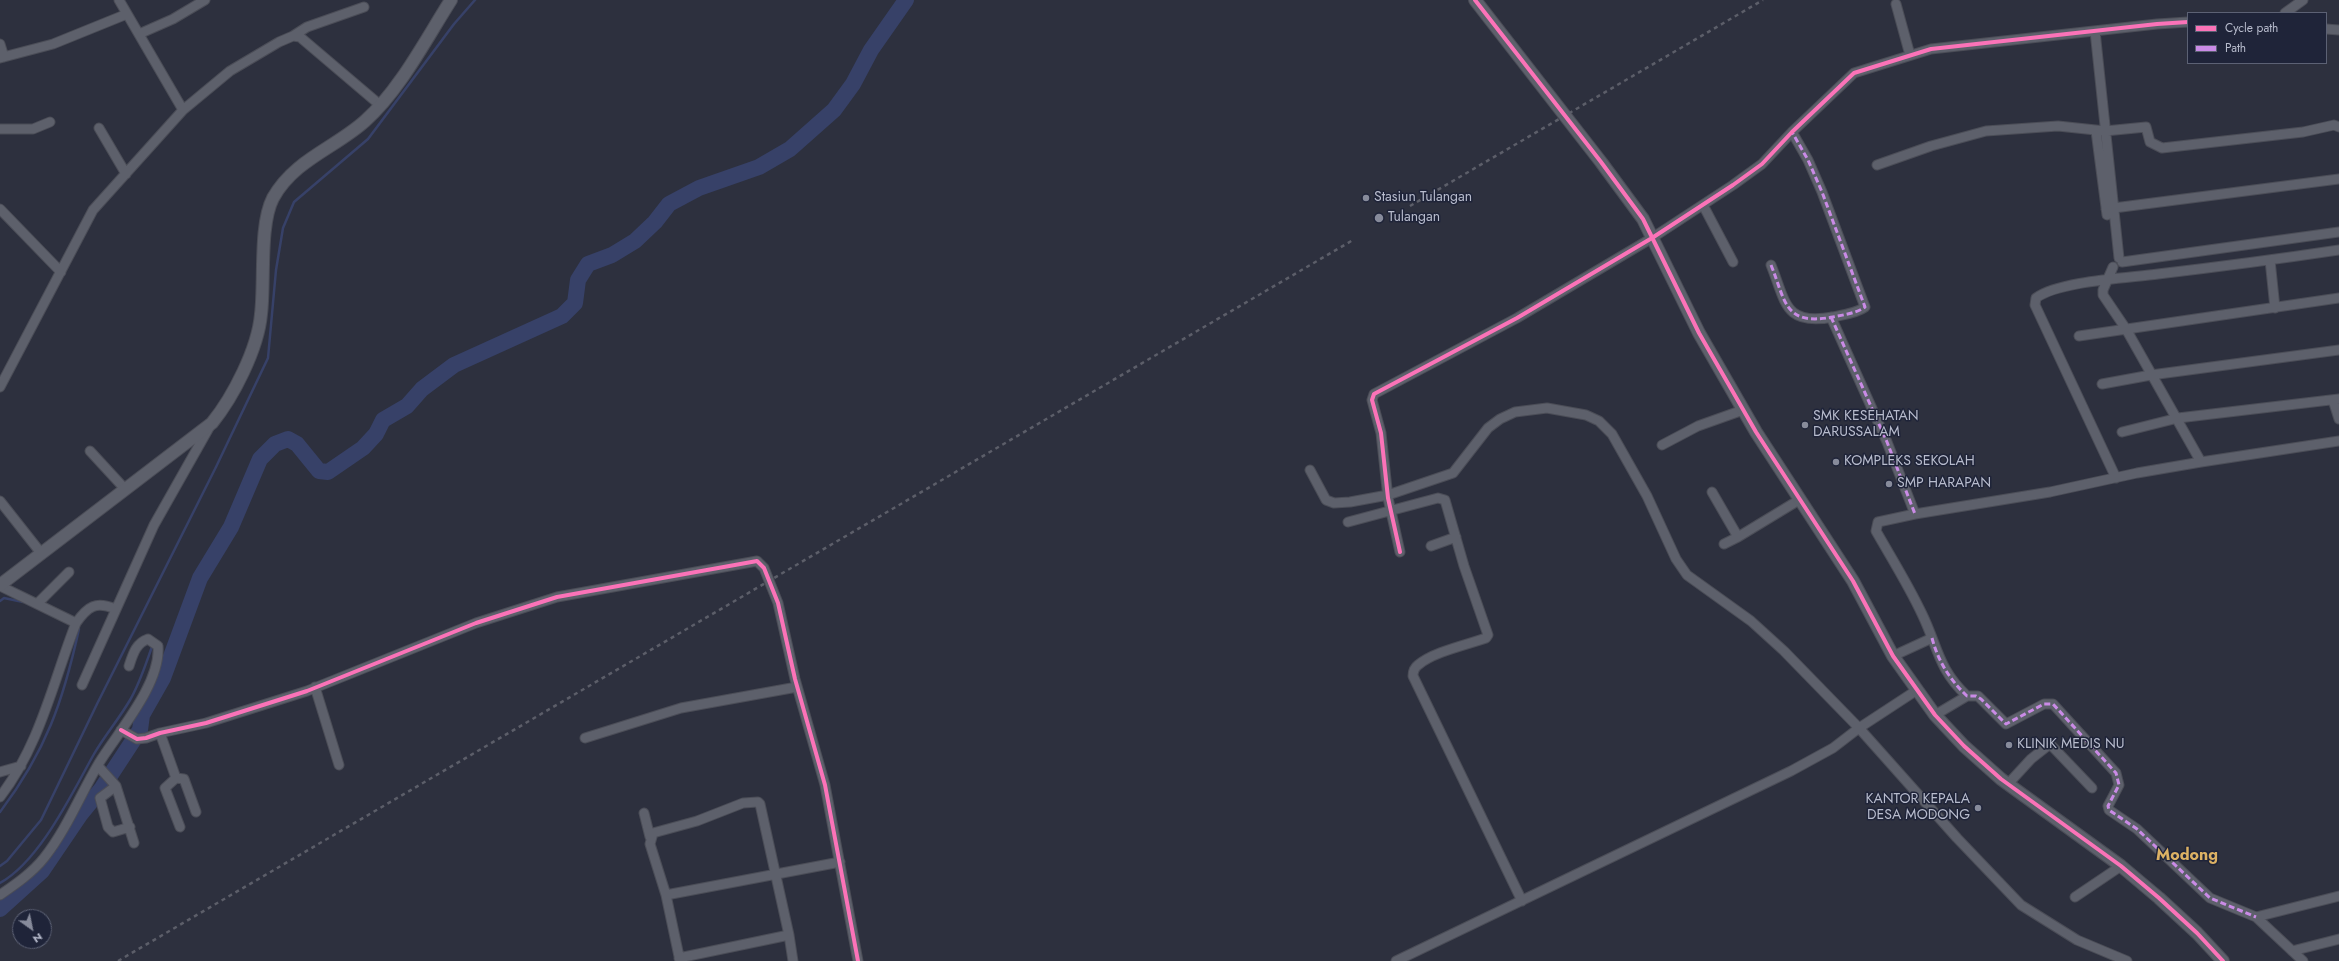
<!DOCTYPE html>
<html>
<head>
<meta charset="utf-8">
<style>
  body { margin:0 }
  #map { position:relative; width:2339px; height:961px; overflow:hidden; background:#2d303e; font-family:Jost,sans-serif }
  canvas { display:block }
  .legend { position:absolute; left:2187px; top:12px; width:140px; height:52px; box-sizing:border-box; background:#1f2439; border:1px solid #5c6174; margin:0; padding:5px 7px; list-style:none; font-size:12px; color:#b8bccd }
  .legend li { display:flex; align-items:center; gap:8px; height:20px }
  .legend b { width:20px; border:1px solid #5c6174 }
  .north { position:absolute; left:12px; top:909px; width:40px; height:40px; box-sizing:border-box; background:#1f2439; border:1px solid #5c6174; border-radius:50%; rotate:147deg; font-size:11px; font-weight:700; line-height:16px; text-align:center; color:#b8bccd }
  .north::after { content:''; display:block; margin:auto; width:14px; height:18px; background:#878b9b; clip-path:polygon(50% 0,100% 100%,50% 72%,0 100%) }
</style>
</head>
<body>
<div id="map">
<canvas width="2339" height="961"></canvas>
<ul class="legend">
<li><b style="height:5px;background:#fb73b8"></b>Cycle path</li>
<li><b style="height:5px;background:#ca8be6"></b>Path</li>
</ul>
<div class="north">N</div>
</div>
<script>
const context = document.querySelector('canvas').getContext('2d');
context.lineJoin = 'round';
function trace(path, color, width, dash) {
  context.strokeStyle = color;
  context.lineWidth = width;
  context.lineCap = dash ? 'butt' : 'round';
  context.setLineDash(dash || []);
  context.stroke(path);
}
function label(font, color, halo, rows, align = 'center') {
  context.font = font + ' Jost,sans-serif';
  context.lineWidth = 3;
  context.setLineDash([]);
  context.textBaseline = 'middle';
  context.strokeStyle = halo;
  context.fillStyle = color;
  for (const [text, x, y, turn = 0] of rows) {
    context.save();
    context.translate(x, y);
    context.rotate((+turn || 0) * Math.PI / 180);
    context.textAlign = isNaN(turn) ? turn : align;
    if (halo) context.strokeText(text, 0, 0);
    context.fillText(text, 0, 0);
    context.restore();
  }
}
trace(new Path2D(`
  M0,601L4,598L23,602
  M0,812C46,751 63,702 79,629L77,627
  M0,866L7,861L41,820L97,704L216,467L268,358L276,270L283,228L294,202L368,139L454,24L475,0
  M0,883C40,861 72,793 94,754C105,735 119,719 130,700C140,683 146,663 153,644`), '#374168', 2.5);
trace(new Path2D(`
  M0,909L42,871L80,815L102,788L140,730L142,715L163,678L200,578L231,527L260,459L275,444L288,439L297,444L319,471L328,472L363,448L376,434L383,420L407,406L422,389L454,365L562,316L575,303L578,280L588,264L612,255L635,241L655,222L669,204L699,188L759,167L790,149L834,110L853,84L871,50L906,0`), '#374168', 16);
const minor = new Path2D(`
  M119,0L183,110
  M1896,4L1910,55
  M2285,13L2303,0
  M2326,29L2339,30
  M2095,31L2119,258
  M139,34L173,19L205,0
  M293,36L307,27L364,7
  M0,44L4,57
  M0,58L53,44L127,14
  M99,128L126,174
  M0,129H33L50,122
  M2096,131L2107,215
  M1877,165L1931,146L1986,131L2058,126L2105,131L2146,127L2150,142L2162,148L2303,132L2334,125L2339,127
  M1703,205L1733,262
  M0,209L61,272
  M2106,209L2339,179
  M2270,260L2275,308
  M2122,262L2339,232
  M1771,265C1786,302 1784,326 1833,317C1843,315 1857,313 1865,307L1822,192L1808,160L1792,132
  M2113,267L2103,290V295L2126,329L2201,462
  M1831,317L1887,442L1915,514
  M2079,336L2339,298
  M2102,384L2151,375L2339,350
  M0,387L93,210L183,110L230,71L279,42L293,36L300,37L380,105
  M2333,400L2339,419
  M2122,432L2178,418L2339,399
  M1662,445L1698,426L1743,410
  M90,451L125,489
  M1310,470L1326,500L1334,503L1350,502L1388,495L1453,473L1488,428L1500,419L1515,412L1547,408L1586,415L1599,421L1612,434L1647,496L1676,559L1687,575L1751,621L1784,651L1859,728L1957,838L2021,905L2077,940L2127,961
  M2116,478L2035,305L2036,298C2059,281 2128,278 2158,274C2218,267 2279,259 2339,250
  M1712,492L1738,537L1799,500
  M0,501L41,553
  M1348,522L1438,498L1445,500L1464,566L1488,635L1486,638C1466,645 1433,652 1418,665C1414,668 1413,672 1413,676L1522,901
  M1724,544L1738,537
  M1431,546L1456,537
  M1400,552L1388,498L1381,433L1372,400L1374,394L1517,318L1652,238L1733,185L1762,164L1792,132L1854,73L1931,49L2157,24L2188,22
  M0,586L76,623
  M38,603L69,572
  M1893,656L1932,638
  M82,685L154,525L210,426
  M315,687L339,765
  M1967,696C1938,669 1938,647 1922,614C1909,586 1892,559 1876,531L1878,522L1915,514L2050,492L2137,473L2201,462L2339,441
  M1935,715L1967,696H1978L2006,724L2044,704H2053L2116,773L2119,785L2108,806L2109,810L2137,829L2210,898L2256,917
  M121,730L137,739L146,738L160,733L206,723L307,691L476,623L557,597L757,561L764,568L778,603L795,679L825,785L858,961
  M160,733L176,778
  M585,738L681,708L797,687
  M98,766L116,786L134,843
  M0,772L21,766
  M2008,784L2031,759L2050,744L2092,788
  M116,786L100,798L108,827L113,832L130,827
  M0,797C40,745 53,682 76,623C88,606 96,601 115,609
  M644,813L650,837
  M180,827L165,788L176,778L184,779L196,812
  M0,895C16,884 32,873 44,858C67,829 80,795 99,763C118,732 161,684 158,646L148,639C136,643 133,654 129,666
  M666,895L650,844L653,833L697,821L743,803L758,802L760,804L789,935L793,961
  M2075,897L2121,866
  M2292,951L2339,939
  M679,958L789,935
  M680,961L666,895L840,862
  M1396,961L1791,771L1833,748L1859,728L1917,690
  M2303,961L2256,917L2339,896`);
const tertiary = new Path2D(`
  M1475,0L1601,162L1643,219L1699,333L1756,432L1853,581L1893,656L1935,715L1964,746L2001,779L2121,866L2159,898L2197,933L2223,961
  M0,585L212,423C233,397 258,349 261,314C265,282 259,225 273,198C294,160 335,148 365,121C400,90 426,39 451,0`);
trace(minor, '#4b4d57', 11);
trace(tertiary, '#4b4d57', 14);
trace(minor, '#5d606b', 9);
trace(tertiary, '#5d606b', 12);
trace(new Path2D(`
  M1410,206L1763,0
  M118,961L1353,240`), '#5c5e69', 2.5, [4, 4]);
trace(new Path2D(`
  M1771,265C1786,302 1784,326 1833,317C1843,315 1857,313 1865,307L1822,192L1808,160L1792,132
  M1831,317L1887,442L1915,514
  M1932,638C1938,661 1950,680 1967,696H1976L1981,699L2006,724L2044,704H2053L2116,773L2119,785L2108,806L2109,810L2137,829L2210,898L2256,917`), '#ca8be6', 3, [6, 3]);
trace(new Path2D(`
  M1475,0L1601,162L1643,219L1699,333L1756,432L1853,581L1893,656L1935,715L1964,746L2001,779L2121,866L2159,898L2197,933L2223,961
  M1400,552L1388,498L1381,433L1372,400L1374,394L1517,318L1652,238L1733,185L1762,164L1792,132L1854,73L1931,49L2157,24L2188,22
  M121,730L137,739L146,738L160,733L206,723L307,691L476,623L557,597L757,561L764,568L778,603L795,679L825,785L858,961`), '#fb73b8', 4);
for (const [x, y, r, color] of [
  [1366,198,4,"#878b9b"],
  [1379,218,5,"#878b9b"],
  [1805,425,4,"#878b9b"],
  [1836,462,4,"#878b9b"],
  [1889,484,4,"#878b9b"],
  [2009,745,4,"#878b9b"],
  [1978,808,4,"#878b9b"]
]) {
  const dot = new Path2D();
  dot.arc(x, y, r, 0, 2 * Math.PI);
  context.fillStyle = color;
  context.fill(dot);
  trace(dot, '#1f2439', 1.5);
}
label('14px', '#b8bccd', '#1f2439', [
  ["Stasiun Tulangan",1374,198],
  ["Tulangan",1388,218],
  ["SMK KESEHATAN",1813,417],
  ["DARUSSALAM",1813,433],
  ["KOMPLEKS SEKOLAH",1844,462],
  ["SMP HARAPAN",1897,484],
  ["KLINIK MEDIS NU",2017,745],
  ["KANTOR KEPALA",1970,800,"right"],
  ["DESA MODONG",1970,816,"right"]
], 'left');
label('bold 16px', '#dcb164', '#1f2439', [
  ["Modong",2187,856]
]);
</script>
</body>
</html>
